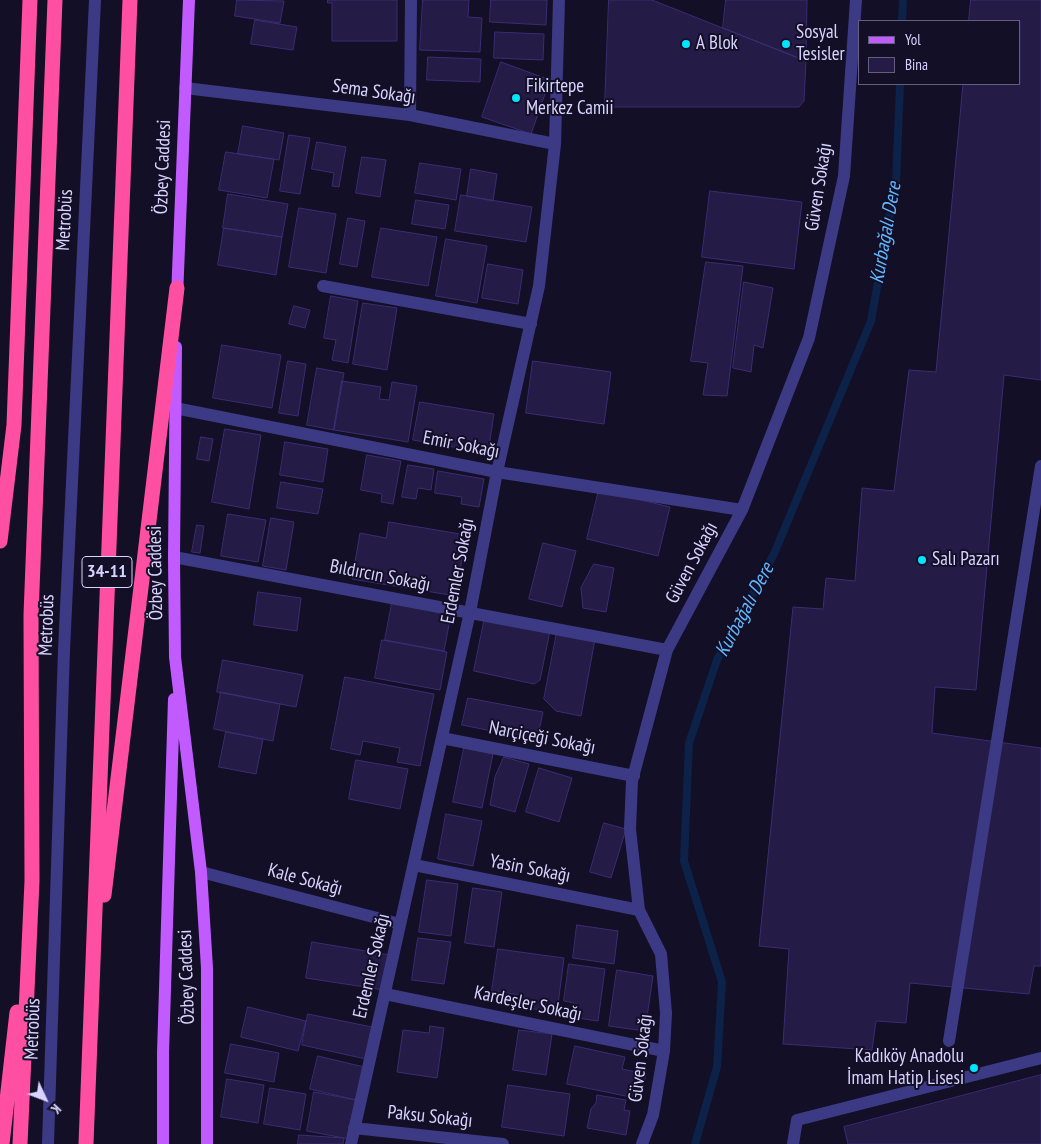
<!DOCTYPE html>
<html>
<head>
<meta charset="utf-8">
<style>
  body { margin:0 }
  #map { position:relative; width:1041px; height:1144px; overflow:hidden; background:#130f26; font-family:"PT Sans Narrow",sans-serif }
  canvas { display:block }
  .legend { position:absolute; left:858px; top:20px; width:162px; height:65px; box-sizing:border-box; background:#130f26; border:1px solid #625e7d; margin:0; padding:6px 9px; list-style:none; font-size:15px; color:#d9d4ff }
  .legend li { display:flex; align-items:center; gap:10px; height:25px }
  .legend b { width:25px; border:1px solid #625e7d }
  .north { position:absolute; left:20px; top:1074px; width:50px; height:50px; -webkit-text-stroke:4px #130f26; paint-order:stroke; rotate:133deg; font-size:14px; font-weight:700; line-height:20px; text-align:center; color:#d9d4ff }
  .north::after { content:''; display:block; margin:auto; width:18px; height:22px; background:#d9d4ff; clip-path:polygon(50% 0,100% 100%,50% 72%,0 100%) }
</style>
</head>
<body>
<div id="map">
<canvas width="1041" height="1144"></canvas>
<ul class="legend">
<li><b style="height:6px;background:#c25bff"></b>Yol</li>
<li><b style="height:14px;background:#241b47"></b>Bina</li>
</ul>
<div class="north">K</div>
</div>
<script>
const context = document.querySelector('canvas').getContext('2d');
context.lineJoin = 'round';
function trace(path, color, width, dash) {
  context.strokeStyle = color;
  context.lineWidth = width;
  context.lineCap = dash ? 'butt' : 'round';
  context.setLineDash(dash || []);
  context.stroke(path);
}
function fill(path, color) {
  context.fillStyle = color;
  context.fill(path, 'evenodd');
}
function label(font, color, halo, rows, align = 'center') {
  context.font = font + ' "PT Sans Narrow",sans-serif';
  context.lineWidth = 4;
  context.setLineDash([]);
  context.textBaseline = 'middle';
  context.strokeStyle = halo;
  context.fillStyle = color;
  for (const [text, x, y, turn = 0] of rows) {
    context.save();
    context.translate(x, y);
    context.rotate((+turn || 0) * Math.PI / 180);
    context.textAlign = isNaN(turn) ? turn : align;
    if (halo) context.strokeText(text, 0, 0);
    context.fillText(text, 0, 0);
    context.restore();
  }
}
trace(new Path2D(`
  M902,21L903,0
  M695,1144L717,1067L722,982L684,861L689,743L717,660L774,554L871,321L896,182L900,84`), '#0c2248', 8);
const building = new Path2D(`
  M237,0L284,1L280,23L235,16Z
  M328,0H397V41H332V3H328Z
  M423,0H469L468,17L482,18L480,52L420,50Z
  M491,0H547L546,25L490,22Z
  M609,0H652L806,61L804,101L799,107H611L605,103Z
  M726,0H807L806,61L723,28Z
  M971,0H1041V380L1004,375L976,690L935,687L932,733L1041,748V966H1034L1029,994L910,983L906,1023L876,1021L872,1050L783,1044L789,949L759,946L793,607L823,609L826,578L855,581L862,488L894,491L909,370L936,372L963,84H1020V21H969Z
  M255,20L297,27L293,50L251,44Z
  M495,32L544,34L543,60L494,58Z
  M428,57L481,59L480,82L427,80Z
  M501,62L550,80L531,134L482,117Z
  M243,126L284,133L279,160L238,154Z
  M289,135L310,138L300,194L280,191Z
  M317,142L346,147L339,187L332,186L334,173L312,169Z
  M226,152L274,159L267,198L219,190Z
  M362,157L386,160L380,197L356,193Z
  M420,163L461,169L456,200L415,193Z
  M471,169L497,174L493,201L467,196Z
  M710,191L802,202L794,269L702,257Z
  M228,194L288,204L282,237L223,228Z
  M461,195L532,207L526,242L455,231Z
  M416,200L449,205L445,229L412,224Z
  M299,208L336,214L326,273L289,267Z
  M348,218L365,221L357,267L340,264Z
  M224,228L282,237L276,275L218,265Z
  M381,228L437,237L428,286L372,277Z
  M446,239L487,246L477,303L436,296Z
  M706,262L743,266L727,396L703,395L708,363L691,361Z
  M488,264L523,270L518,304L482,298Z
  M744,282L773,288L763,348L754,345L751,372L733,368Z
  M331,296L358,301L348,363L332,360L336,340L324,338Z
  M363,303L397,308L387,370L353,364Z
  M294,306L310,310L305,328L289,324Z
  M222,345L281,355L272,408L213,398Z
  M288,361L306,364L298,416L279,413Z
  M533,361L611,372L604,424L526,413Z
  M317,368L344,373L334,430L307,425Z
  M342,381L381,387L379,399L389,400L392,382L417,386L408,442L334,430Z
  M420,402L494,414L488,453L413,440Z
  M225,429L261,435L249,509L212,502Z
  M201,437L213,439L209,461L197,459Z
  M285,442L328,449L323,482L280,475Z
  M367,455L401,461L393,504L381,502L382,494L361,490Z
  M408,465L434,469L431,490L418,488L416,499L402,497Z
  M438,471L484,479L479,507L461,504L462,497L435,493Z
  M281,482L323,489L318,514L277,508Z
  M599,490L670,507L658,556L587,539Z
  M228,514L266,520L258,562L221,556Z
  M271,518L294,522L286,570L263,566Z
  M389,522L466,535L456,596L352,579L360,533L386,538Z
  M197,525L204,526L200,553L192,552Z
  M543,543L576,551L562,607L529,599Z
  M594,564L614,568L606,612L583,608L581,588Z
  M258,592L301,598L297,631L254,625Z
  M392,603L451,614L444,651L385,640Z
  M485,617L550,631L540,680L534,684L474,671Z
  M557,632L595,639L581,716L556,711L544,699Z
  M382,640L447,652L440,690L375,678Z
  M223,660L303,675L296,707L217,692Z
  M345,677L434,694L420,766L397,762L400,748L363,741L360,755L331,749Z
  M221,692L280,704L273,741L214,729Z
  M468,698L543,712L537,740L462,725Z
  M226,732L263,739L256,774L219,767Z
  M464,748L493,754L482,808L453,802Z
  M504,757L529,764L515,812L490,805L495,777Z
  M356,760L408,769L400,809L349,799Z
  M539,768L572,778L559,822L526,812Z
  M446,814L482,821L473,866L438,859Z
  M604,823L626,829L611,878L590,872Z
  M427,880L458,884L451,936L419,932Z
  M473,888L502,892L494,947L465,943Z
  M577,925L618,931L614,964L573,958Z
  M418,938L451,942L444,984L412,980Z
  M312,942L390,955L384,990L306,978Z
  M498,949L564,958L557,1012L520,1007L521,995L492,991Z
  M569,964L605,969L598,1021L571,1017L574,1003L564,1001Z
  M617,970L653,976L645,1031L609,1026Z
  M248,1007L306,1021L298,1051L241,1037Z
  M308,1014L372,1027L366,1059L302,1045Z
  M430,1026L444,1028L437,1078L397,1072L403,1030L429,1033Z
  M519,1030L552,1034L546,1075L513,1070Z
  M231,1044L279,1053L274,1082L225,1073Z
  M575,1046L625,1057L622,1069L646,1074L640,1099L567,1084Z
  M318,1056L364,1067L356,1100L310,1089Z
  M1041,1075V1144H848L844,1127Z
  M227,1079L264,1085L258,1123L221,1117Z
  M508,1085L570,1094L564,1136L502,1127Z
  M270,1088L306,1094L300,1130L264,1124Z
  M314,1092L356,1100L349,1139L307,1131Z
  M597,1095L626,1100L624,1110L630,1111L626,1135L587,1128L591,1109L596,1103Z
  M299,1135L344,1138L343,1144H298Z`);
fill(building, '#241b47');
trace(building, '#3b2d73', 1);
trace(new Path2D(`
  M185,88L410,115L555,144
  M410,115L411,0
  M323,286L531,324
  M175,408L497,472L742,510
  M174,557L667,650
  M442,738L634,776
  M414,865L639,910
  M201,872L400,924
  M385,994L664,1051
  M949,1041L1041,466
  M354,1128L503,1144
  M48,1144L64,650L95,0
  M351,1144L470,612L497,472L539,286L555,144L559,0
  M642,1144L653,1115L664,1051L666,1013L661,954L639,910L630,829L632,781L667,650L742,510L809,338L844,176L856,0
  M793,1144L797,1120L1041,1058`), '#3d3a85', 12);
trace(new Path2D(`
  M177,297L189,0
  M176,347L174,557L175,657L201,872L207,968V1144
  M163,1144V1053L174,699`), '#c25bff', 12);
trace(new Path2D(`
  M0,541L14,425L30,0
  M104,895L177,288
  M2,1144L17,1012
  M20,1144L32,881L31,615L55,0
  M86,1144L130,0`), '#ff4fa3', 15);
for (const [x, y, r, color] of [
  [686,44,5,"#00e5ff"],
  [786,44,5,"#00e5ff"],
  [516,98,5,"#00e5ff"],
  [922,560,5,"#00e5ff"],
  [974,1068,5,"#00e5ff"]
]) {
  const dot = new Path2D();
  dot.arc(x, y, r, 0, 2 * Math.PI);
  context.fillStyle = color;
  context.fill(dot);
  trace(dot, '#130f26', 2);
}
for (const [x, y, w] of [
  [107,572,50]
]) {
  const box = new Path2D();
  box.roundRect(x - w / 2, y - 15.5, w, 31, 4);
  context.fillStyle = '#130f26';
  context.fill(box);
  trace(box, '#d9d4ff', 1);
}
label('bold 18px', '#d9d4ff', null, [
  ["34-11",107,572]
]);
label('19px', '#d9d4ff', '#130f26', [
  ["Sosyal",796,33],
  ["Tesisler",796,55],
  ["A Blok",696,44],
  ["Fikirtepe",526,87],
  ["Merkez Camii",526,109],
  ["Salı Pazarı",932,560],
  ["Kadıköy Anadolu",964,1057,"right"],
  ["İmam Hatip Lisesi",964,1079,"right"]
], 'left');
label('19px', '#d9d4ff', '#130f26', [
  ["Sema Sokağı",374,92,8],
  ["Özbey Caddesi",163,167,-88],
  ["Güven Sokağı",819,187,-81],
  ["Metrobüs",65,220,-87],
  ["Emir Sokağı",461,445,11],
  ["Güven Sokağı",692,563,-62],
  ["Erdemler Sokağı",458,571,-79],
  ["Özbey Caddesi",156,573,-91],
  ["Bıldırcın Sokağı",380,576,11],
  ["Metrobüs",47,625,-88],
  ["Narçiçeği Sokağı",542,738,11],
  ["Yasin Sokağı",530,869,11],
  ["Kale Sokağı",305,880,15],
  ["Erdemler Sokağı",372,966,-77],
  ["Özbey Caddesi",187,977,-92],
  ["Kardeşler Sokağı",528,1004,12],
  ["Metrobüs",33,1029,-88],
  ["Güven Sokağı",641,1058,-83],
  ["Paksu Sokağı",430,1117,6]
]);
label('italic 20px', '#62b6ff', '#130f26', [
  ["Kurbağalı Dere",886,233,-80],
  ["Kurbağalı Dere",745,610,-62]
]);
</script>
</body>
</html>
